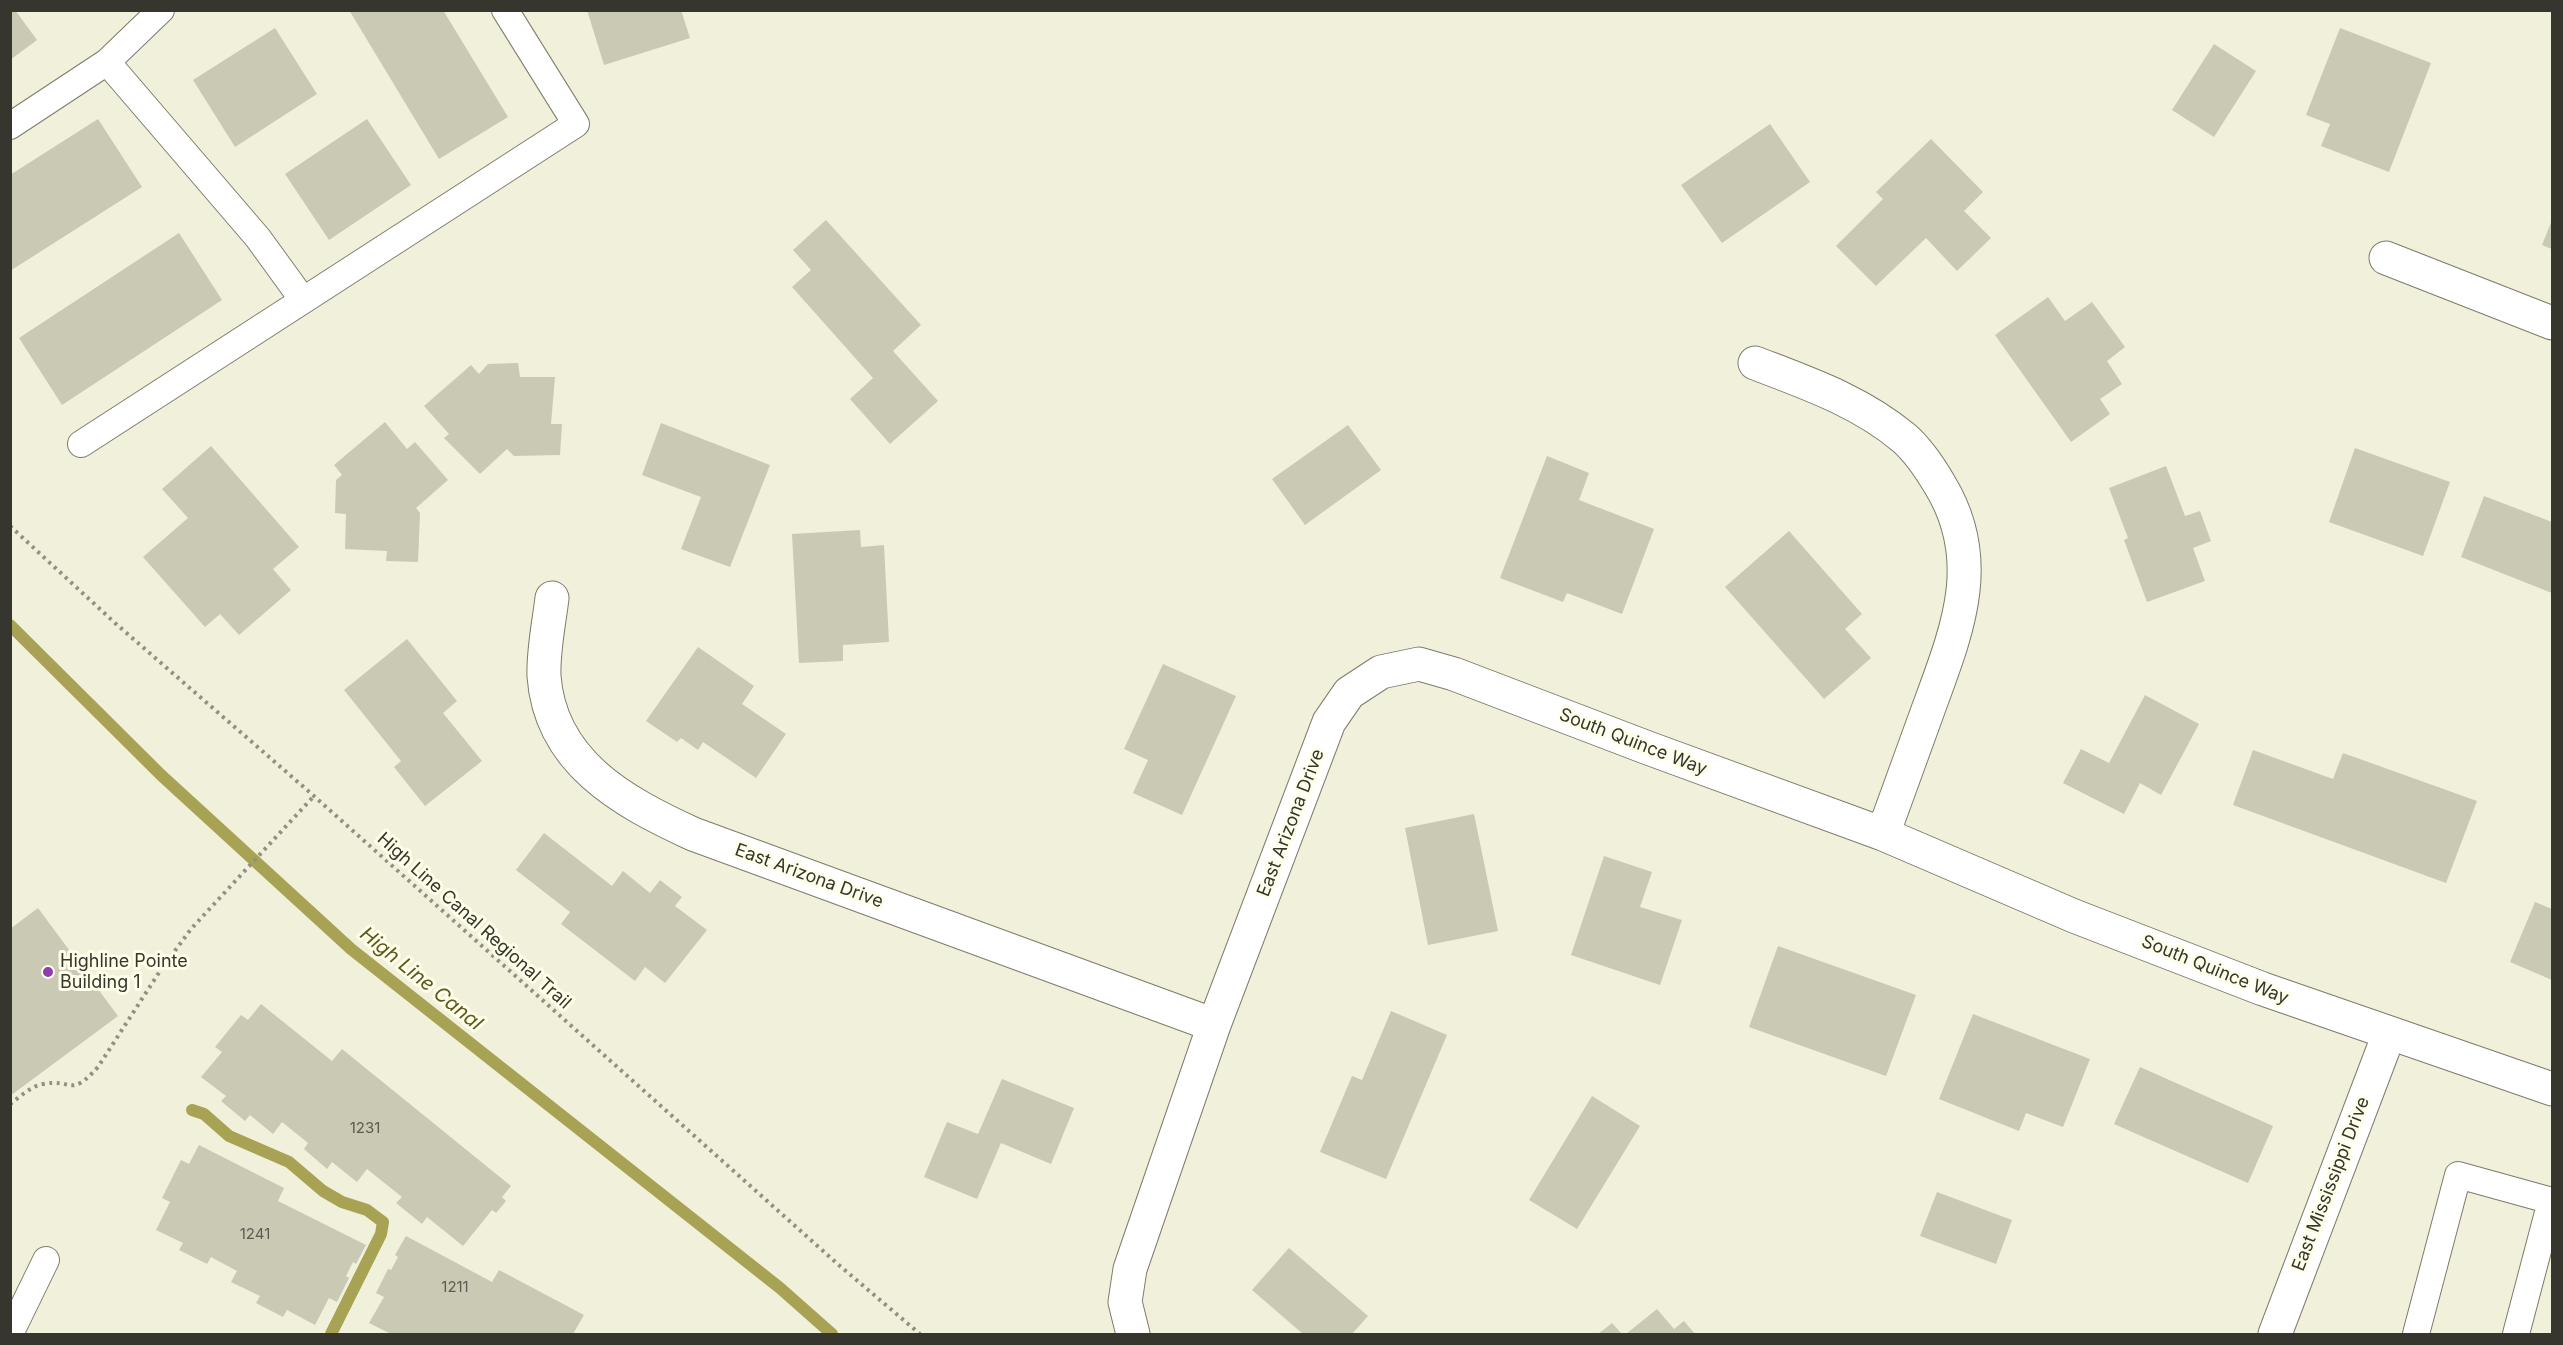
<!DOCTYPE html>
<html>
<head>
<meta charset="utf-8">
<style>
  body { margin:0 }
  #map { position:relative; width:2563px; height:1345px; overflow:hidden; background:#f1f0db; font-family:Inter,sans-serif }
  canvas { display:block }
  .frame { position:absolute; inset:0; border:12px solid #36362e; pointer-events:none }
</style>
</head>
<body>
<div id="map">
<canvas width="2563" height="1345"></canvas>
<div class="frame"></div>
</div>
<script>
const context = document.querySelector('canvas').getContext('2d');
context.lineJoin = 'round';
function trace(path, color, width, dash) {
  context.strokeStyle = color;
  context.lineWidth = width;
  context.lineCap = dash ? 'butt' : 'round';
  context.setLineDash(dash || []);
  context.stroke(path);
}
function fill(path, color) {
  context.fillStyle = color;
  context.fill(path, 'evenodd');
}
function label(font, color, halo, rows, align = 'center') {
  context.font = font + ' Inter,sans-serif';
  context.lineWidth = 6;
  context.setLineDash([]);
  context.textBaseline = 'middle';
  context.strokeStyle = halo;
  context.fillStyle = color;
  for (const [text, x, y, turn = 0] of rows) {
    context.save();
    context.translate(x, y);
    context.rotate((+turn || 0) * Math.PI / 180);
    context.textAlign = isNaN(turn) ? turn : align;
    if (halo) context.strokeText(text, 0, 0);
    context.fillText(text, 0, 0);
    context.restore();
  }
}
trace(new Path2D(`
  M10,625L161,775L351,949L780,1288L832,1334
  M192,1110L204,1114L229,1136L289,1162L323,1191L342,1202L367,1210L383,1222L381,1234L331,1334`), '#a8a354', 12);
fill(new Path2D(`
  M10,10H15L37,40L10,60Z
  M349,10H443L508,117L439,159Z
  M587,10H681L690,38L604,65Z
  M275,28L317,94L235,147L193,80Z
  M2340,28L2431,63L2389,172L2321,146L2330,124L2306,115Z
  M2214,44L2256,71L2214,137L2172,110Z
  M98,119L142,187L10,271V175Z
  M367,119L411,185L329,240L285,174Z
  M1770,124L1810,182L1722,243L1681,185Z
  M1931,139L1983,192L1964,211L1991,238L1957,271L1926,238L1876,286L1836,246L1883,199L1876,192Z
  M826,220L921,325L893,351L938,401L890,444L850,399L873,378L792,287L811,270L793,250Z
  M2552,220V249L2542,245Z
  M179,233L222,300L62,405L19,338Z
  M2048,297L2065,321L2092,302L2125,347L2107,361L2122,384L2100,399L2110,414L2071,442L1995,335Z
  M518,363L520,377H555L551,424H562L560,455L514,456L507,449L480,474L444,438L449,434L424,406L471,365L479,374L488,364Z
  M385,422L407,449L415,442L448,480L416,508L420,513L418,562L386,561L387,551L345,549L346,514L335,513L336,480L342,475L334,465Z
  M661,423L770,465L730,567L681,549L701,497L642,475Z
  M1348,425L1381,470L1305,525L1272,479Z
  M211,446L299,547L273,569L291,590L239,635L220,614L205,627L143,557L188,518L162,489Z
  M2355,448L2450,482L2423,556L2329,522Z
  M1547,456L1589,473L1579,500L1654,529L1622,614L1567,593L1563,602L1500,578Z
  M2166,466L2185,516L2200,511L2211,541L2193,548L2205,581L2147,602L2124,540L2128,538L2109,488Z
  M2484,496L2552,522V593L2461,557Z
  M860,530L861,547L884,545L889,642L843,645V661L799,663L792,534Z
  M1789,531L1862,614L1845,629L1871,658L1824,699L1725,587Z
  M407,639L457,701L443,713L482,761L425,806L394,767L401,761L344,690Z
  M698,647L754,686L742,704L786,734L756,778L703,742L698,750L681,738L677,742L646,721Z
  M1163,664L1236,696L1182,815L1133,793L1148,760L1124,749Z
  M2145,695L2199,724L2161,795L2140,783L2124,814L2063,783L2081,749L2109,763Z
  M2253,750L2333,779L2343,753L2477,801L2446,883L2233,805Z
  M1474,814L1498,931L1428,945L1405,828Z
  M544,833L612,886L623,871L650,893L660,880L682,897L675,906L707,930L665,983L645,967L635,981L561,924L570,912L516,870Z
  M1604,856L1652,872L1640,907L1682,920L1660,985L1571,955Z
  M2535,902L2552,909V980L2510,962Z
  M38,908L118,1016L10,1096V929Z
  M1778,946L1916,995L1886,1076L1749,1027Z
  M261,1004L332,1061L342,1049L511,1186L502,1197L506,1201L496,1213L492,1210L463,1246L427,1217L422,1224L396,1203L402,1197L367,1169L357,1182L332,1162L327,1169L304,1149L308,1143L282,1122L273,1134L250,1115L245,1121L221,1101L226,1096L201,1077L222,1052L215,1047L241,1015L248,1020Z
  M1391,1011L1447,1035L1386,1179L1320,1152L1352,1076L1362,1080Z
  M1973,1014L2090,1059L2063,1127L2026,1113L2019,1131L1939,1099Z
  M2140,1067L2273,1126L2248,1183L2114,1124Z
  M1002,1079L1074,1108L1051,1164L1001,1143L977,1199L924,1177L947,1122L978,1134Z
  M1592,1096L1640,1126L1577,1229L1529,1200Z
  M199,1145L284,1188L278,1201L366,1245L356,1264L353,1262L346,1276L349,1278L337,1302L329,1298L315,1325L287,1310L283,1317L256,1303L260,1296L231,1282L237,1271L211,1257L207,1264L179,1250L183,1243L156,1230L170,1202L162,1198L181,1160L189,1164Z
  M1937,1192L2012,1220L1996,1264L1920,1236Z
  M406,1236L492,1282L499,1270L584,1315L573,1334H391L369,1323L384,1297L376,1293L388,1269L391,1270L398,1257L395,1255Z
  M1289,1248L1368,1316L1352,1334H1303L1252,1290Z
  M1657,1309L1674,1329L1684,1321L1695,1334H1626Z
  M1612,1323L1622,1334H1598Z`), '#c9c9b4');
const lane = new Path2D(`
  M107,62L258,238L303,300
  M10,126L107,62L161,10
  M81,444L576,124L505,10
  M10,1334L46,1260
  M2416,1334L2458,1175L2552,1201
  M2516,1334L2551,1201`);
const street = new Path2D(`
  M2386,258L2552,323
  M1755,363C1807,383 1860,401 1904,438C1919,451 1930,468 1940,485C1987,562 1956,633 1928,710C1913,752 1898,793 1883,834
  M552,598C549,623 543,651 544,676C550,762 623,802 693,834L1214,1025
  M1133,1334L1125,1302L1130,1269L1214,1025L1329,722L1349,693L1381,672L1419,664L1454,674L1648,748L1883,834L2074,916L2263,989L2552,1089
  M2275,1334L2389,1034`);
trace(lane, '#7d7c6a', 28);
trace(street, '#7d7c6a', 35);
trace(new Path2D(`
  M10,526L115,623L314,796L840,1266L920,1334
  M10,1104C20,1097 31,1086 43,1084C73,1078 69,1099 98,1067L160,971L191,929L314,796`), '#919082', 4, [3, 4.5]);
trace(lane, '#fff', 26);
trace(street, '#fff', 33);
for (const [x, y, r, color] of [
  [48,972,6,"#8e3ead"]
]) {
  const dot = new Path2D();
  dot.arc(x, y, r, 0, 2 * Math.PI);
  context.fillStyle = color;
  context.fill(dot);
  trace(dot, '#fefee9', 2);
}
label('15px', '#5b5b50', null, [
  ["1231",365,1128],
  ["1241",255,1234],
  ["1211",455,1287]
]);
label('18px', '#36362e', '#fefee9', [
  ["South Quince Way",1633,742,21],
  ["East Arizona Drive",1291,823,-69],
  ["East Arizona Drive",809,876,20],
  ["High Line Canal Regional Trail",474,921,42],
  ["South Quince Way",2215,970,22],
  ["East Mississippi Drive",2331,1184,-69]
]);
label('18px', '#36362e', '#fefee9', [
  ["Highline Pointe",60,962],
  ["Building 1",60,983]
], 'left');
label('italic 20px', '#5d581e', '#fefee9', [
  ["High Line Canal",421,979,39]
]);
</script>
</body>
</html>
